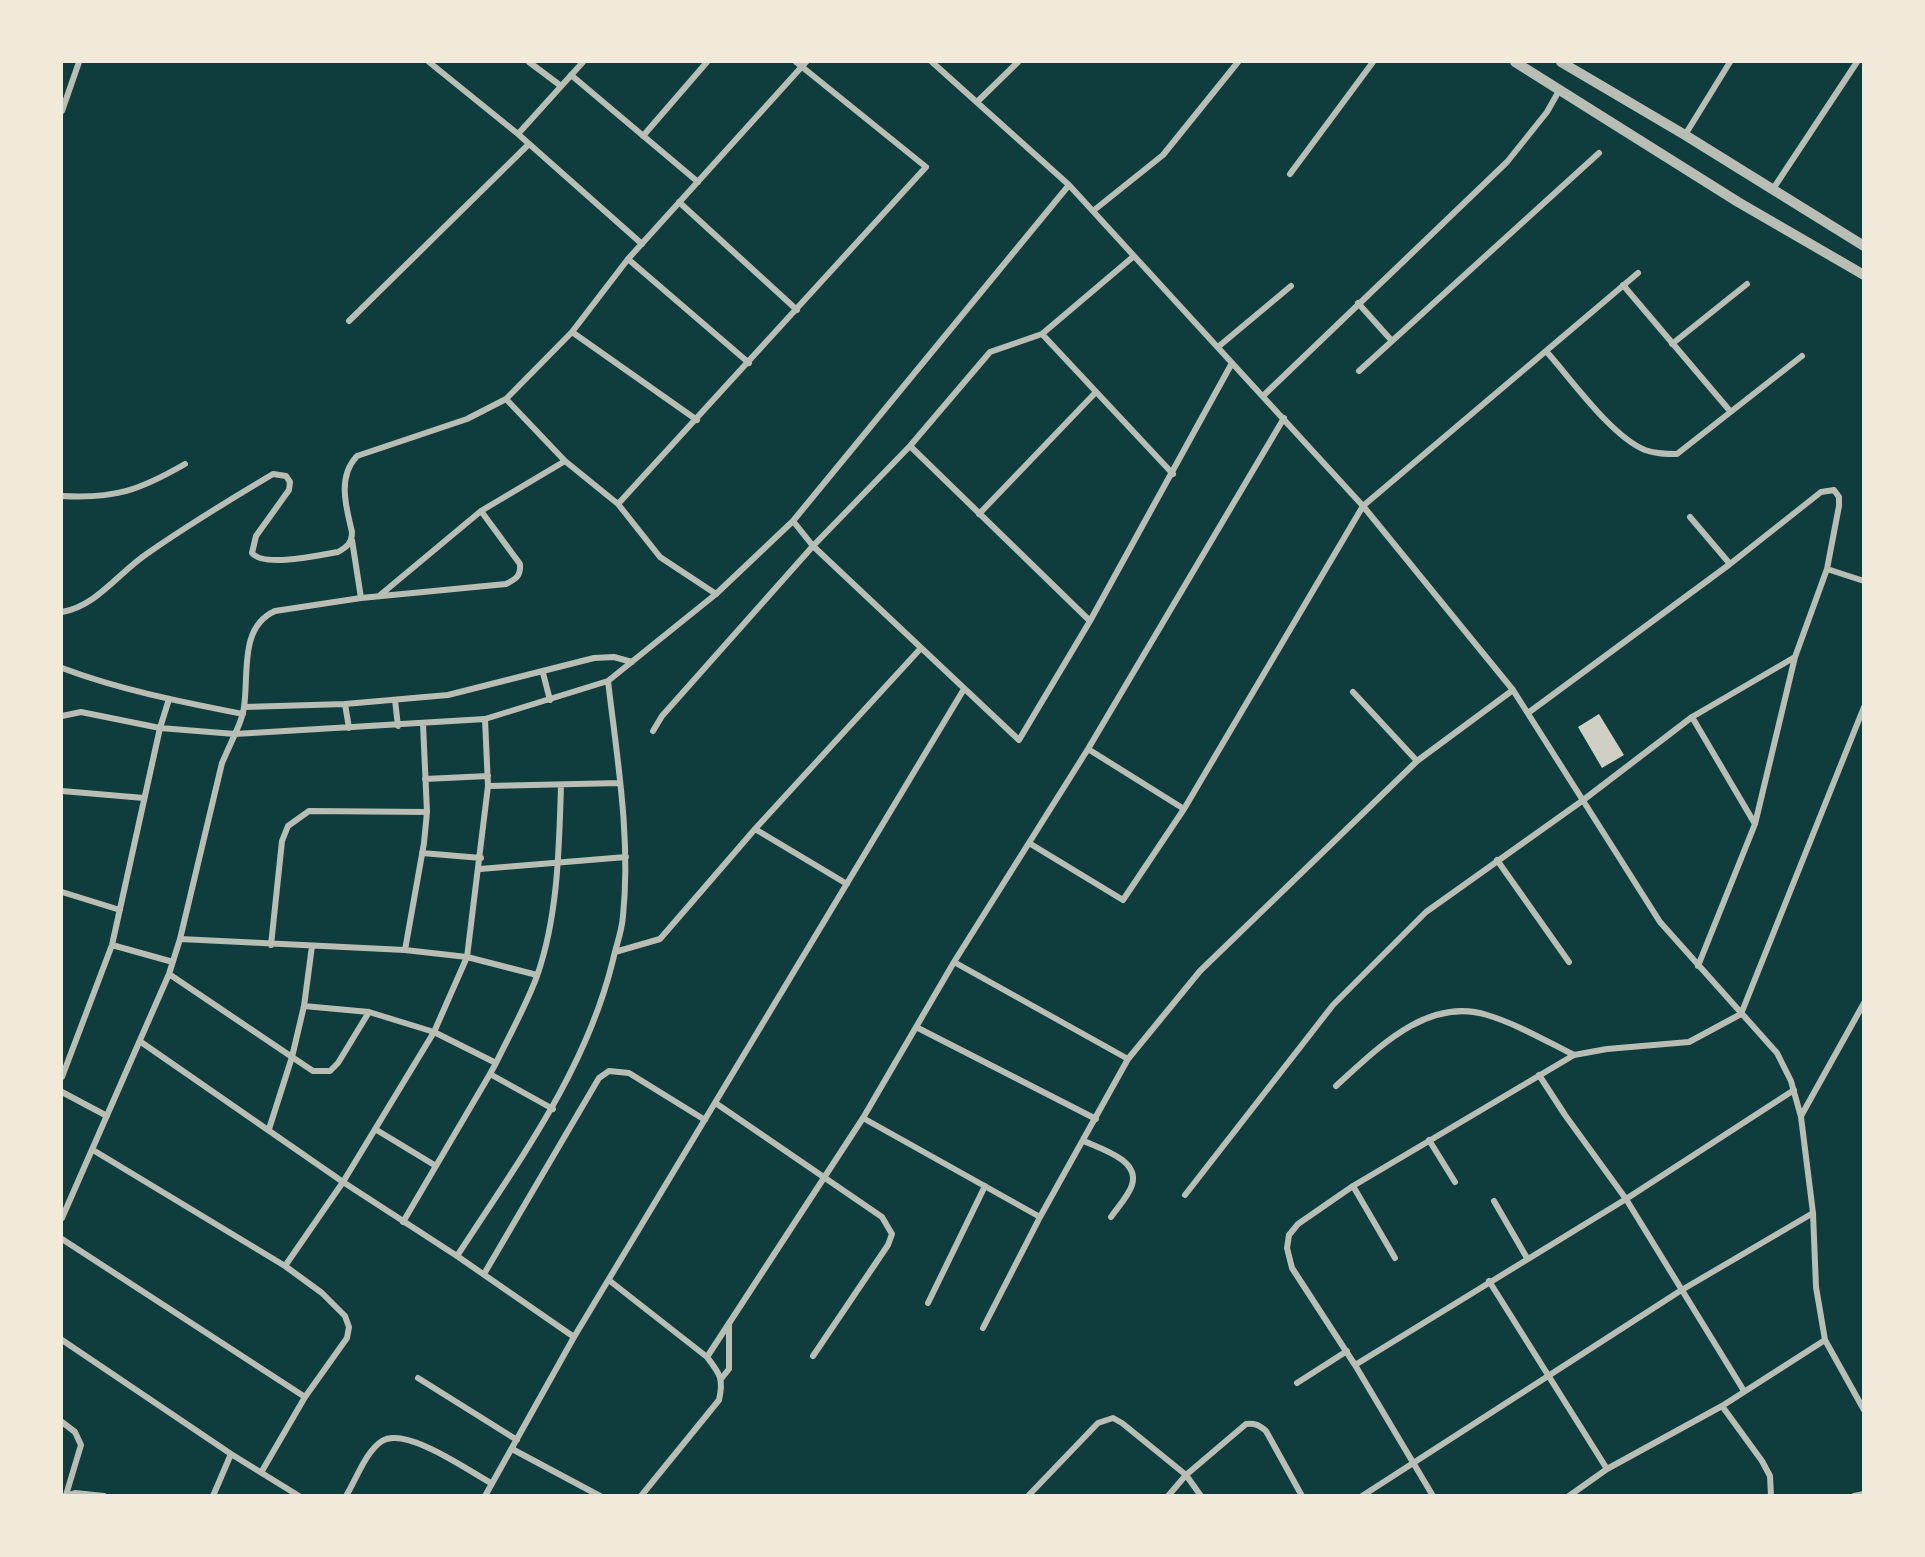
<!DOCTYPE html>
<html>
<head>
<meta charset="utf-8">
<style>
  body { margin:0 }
  #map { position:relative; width:1925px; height:1557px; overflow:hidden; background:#0f3d3e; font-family:"Open Sans",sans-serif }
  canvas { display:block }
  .frame { position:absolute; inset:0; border:63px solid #f1e9da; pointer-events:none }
</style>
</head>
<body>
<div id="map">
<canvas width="1925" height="1557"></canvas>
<div class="frame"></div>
</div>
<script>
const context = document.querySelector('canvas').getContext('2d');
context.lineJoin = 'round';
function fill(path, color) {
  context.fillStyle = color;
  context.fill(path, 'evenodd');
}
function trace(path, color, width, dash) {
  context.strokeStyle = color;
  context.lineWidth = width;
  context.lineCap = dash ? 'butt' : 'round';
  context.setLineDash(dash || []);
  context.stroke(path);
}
fill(new Path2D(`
  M1599,714L1624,755L1602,768L1578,727Z`), '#cfcfc3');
trace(new Path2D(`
  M429,62L518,134L642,244
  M529,62L561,86
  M932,62L1069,185L1363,506L1513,690L1660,922L1777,1053L1791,1081L1801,1117L1813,1213L1816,1287L1825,1340L1864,1410
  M571,75L698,182
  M978,101L1018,62
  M62,111L79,62
  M518,134L583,62
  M1685,135L1730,62
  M643,136L707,62
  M1290,174L1373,62
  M1773,189L1857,62
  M679,202L797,310
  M1093,211L1163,155L1238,62
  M628,259L749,363
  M1623,285L1730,411
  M1358,303L1392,341
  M349,321L529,144
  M572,332L697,420
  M1042,334L1173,474
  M1672,344L1747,284
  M1218,347L1291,286
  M1546,351C1572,380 1611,436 1645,450C1656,454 1666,454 1677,454L1802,356
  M1359,371L1599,153
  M1264,395L1507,162L1547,112L1560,89
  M506,399L565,461L618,504L660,557L716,594
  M910,446L1090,621
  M62,496C115,499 140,490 185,464
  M618,504L926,167L796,62
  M979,514L1096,392
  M1690,517L1730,564
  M793,521L813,546L1019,740L1090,621L1232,363
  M352,540L361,598
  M1827,569L1864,581
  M379,596L481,511L565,461
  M62,612C97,606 119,572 148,553C188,525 231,499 273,474L286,476L290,482L289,490L256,536L252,553C264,568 320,555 338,552C347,547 352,543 352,532C346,507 337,477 357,456L467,419L506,399L572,332L628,259L806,62
  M62,668C120,690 182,702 243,714
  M543,673L550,700
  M1353,692L1417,761
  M395,700L398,726
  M345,704L349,728
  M244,707L345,704L448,695L594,658L614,657L632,662
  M1528,713L1730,564L1821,492L1834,490L1839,497V506L1827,569L1795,657L1755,824L1698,966
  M62,716L81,712L160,728L235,734C239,725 243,717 244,707C249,674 239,627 275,611L361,598L506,584C516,579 521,576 520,564L481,511
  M1692,717L1755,824
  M653,731L662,716L813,546L910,446L990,352L1042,334L1134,256
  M1088,749L1184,809
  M425,779L488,776
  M488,786L620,783
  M62,791L144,798
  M755,829L847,884
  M1029,843L1123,900L1184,809L1363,506L1638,273
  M422,853L481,858
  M1497,860L1569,962
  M480,869L626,857
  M62,892L120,910
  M180,939L405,950L424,843L427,812L423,724
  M112,945L173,962
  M271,945L282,841L288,826L309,811L427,812
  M405,950L467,957L537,975
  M615,952L660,939L755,829L921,648
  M954,962L1128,1059
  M169,974L292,1057L304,1006L312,946
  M304,1006L369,1012L434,1032L496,1063L490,1074L553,1109
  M916,1027L1096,1119
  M141,1042L343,1182L457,1256C518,1162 586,1071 613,960C616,946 622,931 623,916C631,838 617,758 608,681
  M496,1063C510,1034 526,1006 537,976C558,916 559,849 561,786
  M1539,1075L1565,1115L1626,1199L1744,1391
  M62,1077L112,945L160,728L169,699
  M1336,1086C1376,1050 1427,996 1487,1015C1517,1024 1546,1041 1574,1055
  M62,1092L107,1116
  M717,1104L882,1217L892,1234L888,1245L813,1356
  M1801,1116L1864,1003
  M863,1118L1040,1217
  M269,1129L292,1057L313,1071H330L338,1063L369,1012
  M375,1129L436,1166
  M1429,1140L1455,1182
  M1084,1141C1101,1149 1140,1160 1132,1185C1129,1195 1118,1207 1111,1217
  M93,1150L285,1266L322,1293L345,1316L349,1327L347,1338L305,1397L262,1471
  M1353,1186L1395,1258
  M1185,1195L1333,1005L1426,912L1582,801L1692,717L1795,657
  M1494,1201L1527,1258
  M62,1218L169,974L180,939L222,763L235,734L485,719L608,681L716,594L793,521L1069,185
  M403,1222L490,1074
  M62,1239L305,1397
  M457,1256L574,1337
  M285,1266L343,1182L434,1032L467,957L488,786L485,719
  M484,1274L599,1078L609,1071L629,1073L705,1120
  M610,1281L707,1357C720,1374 724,1379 719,1400L641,1496
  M1489,1281L1607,1469
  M928,1303L985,1186
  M983,1328L1040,1217L1128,1059L1200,971L1417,761L1513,690
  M62,1340L231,1454L299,1496
  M707,1357L863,1118L954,962L1088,749L1284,418
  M1355,1365L1626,1199L1794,1090
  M418,1378L517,1440
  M721,1379L729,1369V1323
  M1297,1383L1347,1351
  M1722,1406L1762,1461L1770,1476L1771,1496
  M62,1422L75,1432L81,1445L66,1495
  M512,1449L600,1496
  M65,1496L75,1493L104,1496
  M213,1496L231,1454
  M346,1496C356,1480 366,1451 382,1441C406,1426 469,1471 491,1483
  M485,1496L574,1337L964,689
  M1028,1496L1098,1423L1113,1418L1122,1423L1186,1475L1201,1496
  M1168,1496L1186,1475L1246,1424C1255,1423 1259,1425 1266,1431L1302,1496
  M1362,1496L1680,1291L1813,1213
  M1433,1496L1355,1365L1292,1268L1287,1248L1289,1235L1298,1224L1353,1186L1574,1055L1607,1049L1689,1042L1741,1014L1864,707
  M1569,1496L1607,1469L1722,1406L1825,1340
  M1854,1496L1864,1494`), '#b8beb3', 6);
trace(new Path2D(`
  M1515,62L1738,202L1864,275
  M1561,62L1685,135L1864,246`), '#b8beb3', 10);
</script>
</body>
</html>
